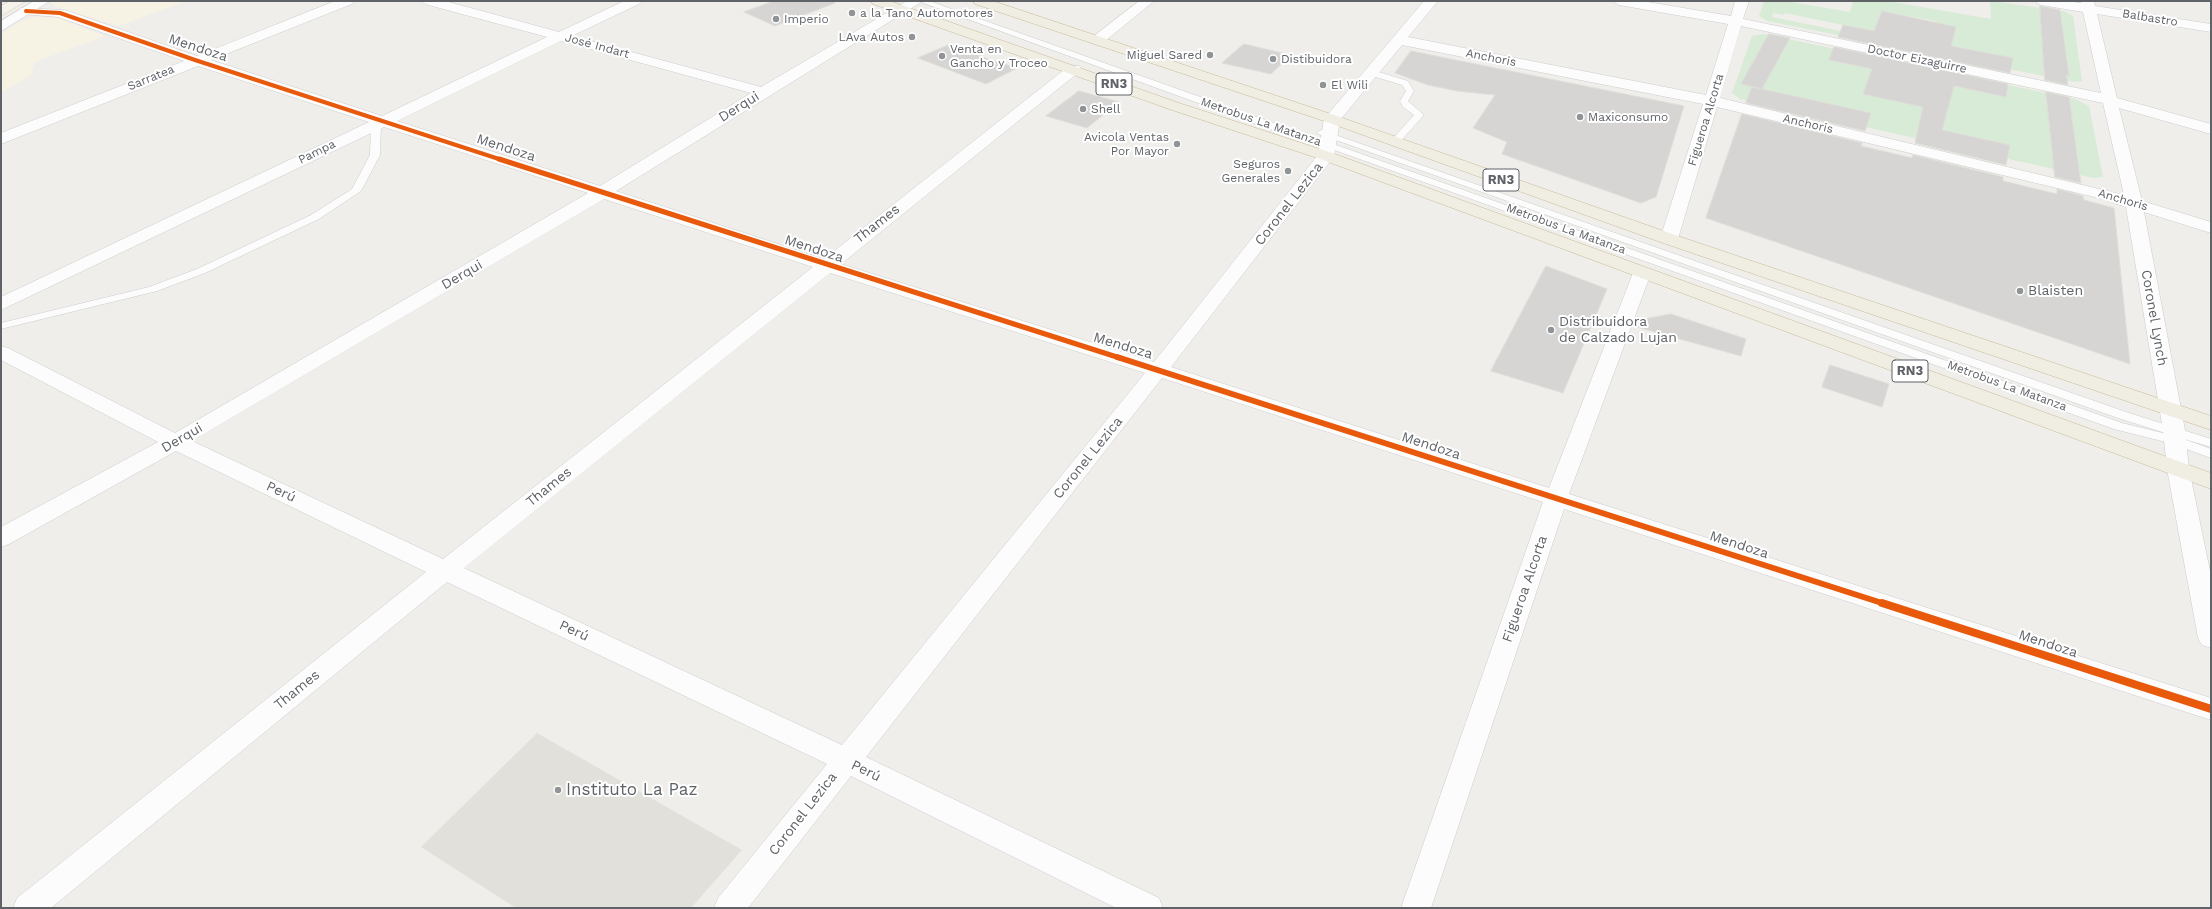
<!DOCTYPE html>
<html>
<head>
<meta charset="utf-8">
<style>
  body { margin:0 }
  #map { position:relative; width:2212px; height:909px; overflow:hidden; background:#efeeea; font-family:"Work Sans",sans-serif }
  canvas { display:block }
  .frame { position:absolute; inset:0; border:2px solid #5f6368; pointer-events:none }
</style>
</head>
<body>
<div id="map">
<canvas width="2212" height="909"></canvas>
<div class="frame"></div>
</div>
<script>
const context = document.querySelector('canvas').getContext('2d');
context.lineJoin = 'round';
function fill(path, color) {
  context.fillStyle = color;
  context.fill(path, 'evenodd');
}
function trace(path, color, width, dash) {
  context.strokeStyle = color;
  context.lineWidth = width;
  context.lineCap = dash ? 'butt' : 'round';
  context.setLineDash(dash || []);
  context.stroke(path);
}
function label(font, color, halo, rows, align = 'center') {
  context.font = font + ' "Work Sans",sans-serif';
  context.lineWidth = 4;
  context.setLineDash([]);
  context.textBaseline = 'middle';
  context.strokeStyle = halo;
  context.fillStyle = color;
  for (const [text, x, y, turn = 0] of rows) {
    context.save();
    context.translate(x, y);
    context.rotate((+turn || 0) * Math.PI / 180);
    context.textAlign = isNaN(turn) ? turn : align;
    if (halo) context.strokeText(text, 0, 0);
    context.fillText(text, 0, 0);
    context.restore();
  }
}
fill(new Path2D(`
  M53,1H186L118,26L56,7L51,3Z
  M35,17H56L104,36L35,62L31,75L1,93V35L19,22Z`), '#f7f3e4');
fill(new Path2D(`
  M537,733L742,850L691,908H516L421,847Z`), '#e2e0da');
fill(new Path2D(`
  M1764,1H1785L1850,12L1853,1H1887L1991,19L1990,1L2064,11L2073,16L2082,81L2074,82L1767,21L1759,16ZM1882,11L1935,21L1934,23L1880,17ZM1773,13L1784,15L1785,13L1891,35L1889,41L1772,17ZM2061,18L2069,76L2045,72ZM1951,46L2011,58L1939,51Z
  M1764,34L2075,99L2089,106L2103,177L2094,178L1740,99L1732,93L1752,36ZM1763,45L1783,50L1762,89L1741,84ZM1832,53L2007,90L2006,97L1829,60ZM1753,87L1871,113V114L1868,122L1749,95ZM2046,96L2069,100L2080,173L2054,168ZM1948,107L1942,130L2009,145L1929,136Z`), '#d8ebd6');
const building = new Path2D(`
  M774,1H834L835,3L775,26L744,12Z
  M2040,6L2060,10L2069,76L2066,75L2068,85L2045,80Z
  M1882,11L1956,27L1951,46L2013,58L2010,73L1838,37L1843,25L1874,31Z
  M1769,34L1790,38L1762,89L1741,84Z
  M951,44L988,59L1017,68L986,84L918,58Z
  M1244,44L1291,55L1271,74L1222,63Z
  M1834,47L2008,84L2006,97L1954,86L1942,130L2010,145L2006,165L1915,143L1923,107L1863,94L1872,69L1829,60Z
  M1411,51L1684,106L1656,197L1641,203L1502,154L1507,142L1473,128L1495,95L1457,91L1428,85L1395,73Z
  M1752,87L1762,89L1871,113L1865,131L1746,103Z
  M1079,91L1119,102L1087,128L1046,116Z
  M2046,92L2069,97L2081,183L2055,177Z
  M1742,114L1862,143L1861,146L1912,158L1913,155L2003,177V181L2057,194V189L2083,196L2084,200L2114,208L2130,364L1706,218Z
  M1546,266L1607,289L1563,393L1491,371Z
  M1671,314L1746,339L1741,356L1633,326L1635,321Z
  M1830,365L1889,384L1882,407L1822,387Z`);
fill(building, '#d6d5d3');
trace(building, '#deddd9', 1);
const lane = new Path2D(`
  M918,1H929L2122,423L2175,436L2118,418L1316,133L1321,130L1324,131L2126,412L2211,439V447L2181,438L2211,449V458L2170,443L2114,429L1326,147L1275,131Z
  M1372,70L1408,81L1414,91L1408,101L1424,115L1398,144L1395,145L1390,142L1414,115L1403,107L1400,101L1406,91L1402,85L1369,75L1368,73Z
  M376,121L381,124L380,155L361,191L319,219L205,273L157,291L1,329V323L149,287L197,269L311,215L352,189L370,155L371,124Z`);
const street = new Path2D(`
  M335,1H354L352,4L211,60L382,116L547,37L425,4L423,1H445L559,32L624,1H641L639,4L572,36L761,87L907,1H923L616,191L824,259L1069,66H1079L1081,69L1079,72L841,264L1154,362L1318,155L1324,119L1424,1H1438L1408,37L1706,95L1728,24L1619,5L1612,1H1642L1731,16L1735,1H1749L1743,19L2101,93L2083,12L2041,5L2034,1H2066L2081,3L2080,1H2094L2095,6L2211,24V32L2097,14L2117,98L2211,124V134L2119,108L2142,201L2211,222V233L2144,212L2185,430L2189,469L2211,576V648L2202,645L2198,638L2167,469L2163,430L2126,207L2099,198L1717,107L1678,239L1675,243L1669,244L1663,243L1660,239L1703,104L1402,45L1340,120L1334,156L1332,159L1171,367L1549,488L1633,273L1635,269L1642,267L1649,269L1651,273L1569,494L2211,698V720L1564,509L1431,908H1401L1543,502L1162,378L866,757L1159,898L1163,908H1116L851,776L748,908H714L718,898L827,764L447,582L51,908H13L17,898L426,572L176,451L9,544L1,547V527L158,442L1,360V346L8,348L175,433L588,193L384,127L1,310V297L369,122L198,66L1,144V133L184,61L58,17L21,14L19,11L21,8L65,10L197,56ZM1741,26L2103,103L2124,195L1720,98ZM561,41L751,93L600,186L397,121ZM604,199L813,267L443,559L192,441ZM830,273L1145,373L842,745L464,568Z
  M1139,1H1154L1104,42H1094L1092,39L1094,36Z`);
const secondary = new Path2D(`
  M34,1H50L1,31V21Z`);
const primary = new Path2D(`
  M10,1H26L1,16V6Z`);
const highway = new Path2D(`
  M871,1H890L1179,103L1332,153L2211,473V489L1320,159L1169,109L873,4Z
  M973,1H993L1337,116L1675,235L2211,416V430L1663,243L1327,122L975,4Z`);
trace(lane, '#cbcccc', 1);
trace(street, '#cbcccc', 1);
trace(secondary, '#cacacb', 1);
trace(primary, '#d7ceb8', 1);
trace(highway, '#c8b996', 1);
fill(lane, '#fdfcfc');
fill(street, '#fdfcfc');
fill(secondary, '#fdfcfc');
fill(primary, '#f4f2e9');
fill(highway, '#f0ede3');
trace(new Path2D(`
  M26,11L60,13L195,60L502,160`), '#e8590c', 4);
trace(new Path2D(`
  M499,159L1120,358`), '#e8590c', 5);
trace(new Path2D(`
  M1117,357L1885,604`), '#e8590c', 6);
trace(new Path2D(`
  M1882,603L2211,709`), '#e8590c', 8);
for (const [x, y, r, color] of [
  [852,13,4,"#919496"],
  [776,19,4,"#919496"],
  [912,37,4,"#919496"],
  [1210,55,4,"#919496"],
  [942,56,4,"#919496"],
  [1273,59,4,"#919496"],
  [1323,85,4,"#919496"],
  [1083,109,4,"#919496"],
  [1580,117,4,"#919496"],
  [1177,144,4,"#919496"],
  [1288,171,4,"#919496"],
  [2020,291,4,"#919496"],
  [1551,330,4,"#919496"],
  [558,790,4,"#919496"]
]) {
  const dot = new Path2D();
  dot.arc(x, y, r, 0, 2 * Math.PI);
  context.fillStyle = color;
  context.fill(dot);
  trace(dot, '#fff', 1.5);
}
label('12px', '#5f6368', '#fff', [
  ["a la Tano Automotores",860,13],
  ["Imperio",784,19],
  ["LAva Autos",904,37,"right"],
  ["Venta en",950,49],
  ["Gancho y Troceo",950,63],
  ["Miguel Sared",1202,55,"right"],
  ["Distibuidora",1281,59],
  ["El Wili",1331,85],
  ["Shell",1091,109],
  ["Maxiconsumo",1588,117],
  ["Avicola Ventas",1169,137,"right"],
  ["Por Mayor",1169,151,"right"],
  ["Seguros",1280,164,"right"],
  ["Generales",1280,178,"right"]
], 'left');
label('12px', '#5f6368', '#fff', [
  ["Balbastro",2150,18,9],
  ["José Indart",597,46,15],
  ["Anchoris",1491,58,11],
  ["Doctor Eizaguirre",1917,59,12],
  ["Sarratea",151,78,-22],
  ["Figueroa Alcorta",1706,120,-73],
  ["Metrobus La Matanza",1261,122,19],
  ["Anchoris",1808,124,13],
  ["Pampa",317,152,-26],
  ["Anchoris",2123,200,16],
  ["Metrobus La Matanza",1566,229,20],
  ["Metrobus La Matanza",2007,386,20]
]);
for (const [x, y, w] of [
  [1114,84,36],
  [1501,180,36],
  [1910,371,36]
]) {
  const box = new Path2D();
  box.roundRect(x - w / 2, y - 11, w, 22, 3);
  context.fillStyle = '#fff';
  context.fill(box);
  trace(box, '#5f6368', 1);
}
label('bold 13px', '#5f6368', null, [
  ["RN3",1114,84],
  ["RN3",1501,180],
  ["RN3",1910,371]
]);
label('14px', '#5f6368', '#fff', [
  ["Mendoza",198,48,18],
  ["Derqui",739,107,-32],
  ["Mendoza",506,148,18],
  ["Coronel Lezica",1289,204,-52],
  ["Thames",877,224,-38],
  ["Mendoza",814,249,18],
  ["Derqui",462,275,-30],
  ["Coronel Lynch",2154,318,80],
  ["Mendoza",1123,346,17],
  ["Derqui",182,438,-30],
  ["Mendoza",1431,446,18],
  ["Coronel Lezica",1088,458,-51],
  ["Thames",549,487,-39],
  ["Perú",281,492,25],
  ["Mendoza",1739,545,18],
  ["Figueroa Alcorta",1525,589,-71],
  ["Perú",574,631,25],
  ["Mendoza",2048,644,18],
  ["Thames",297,690,-39],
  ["Perú",866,771,26],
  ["Coronel Lezica",803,814,-52]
]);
label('14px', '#5f6368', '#fff', [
  ["Blaisten",2028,291],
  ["Distribuidora",1559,322],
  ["de Calzado Lujan",1559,338]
], 'left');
label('17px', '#5f6368', '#fff', [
  ["Instituto La Paz",566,790]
], 'left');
</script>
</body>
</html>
